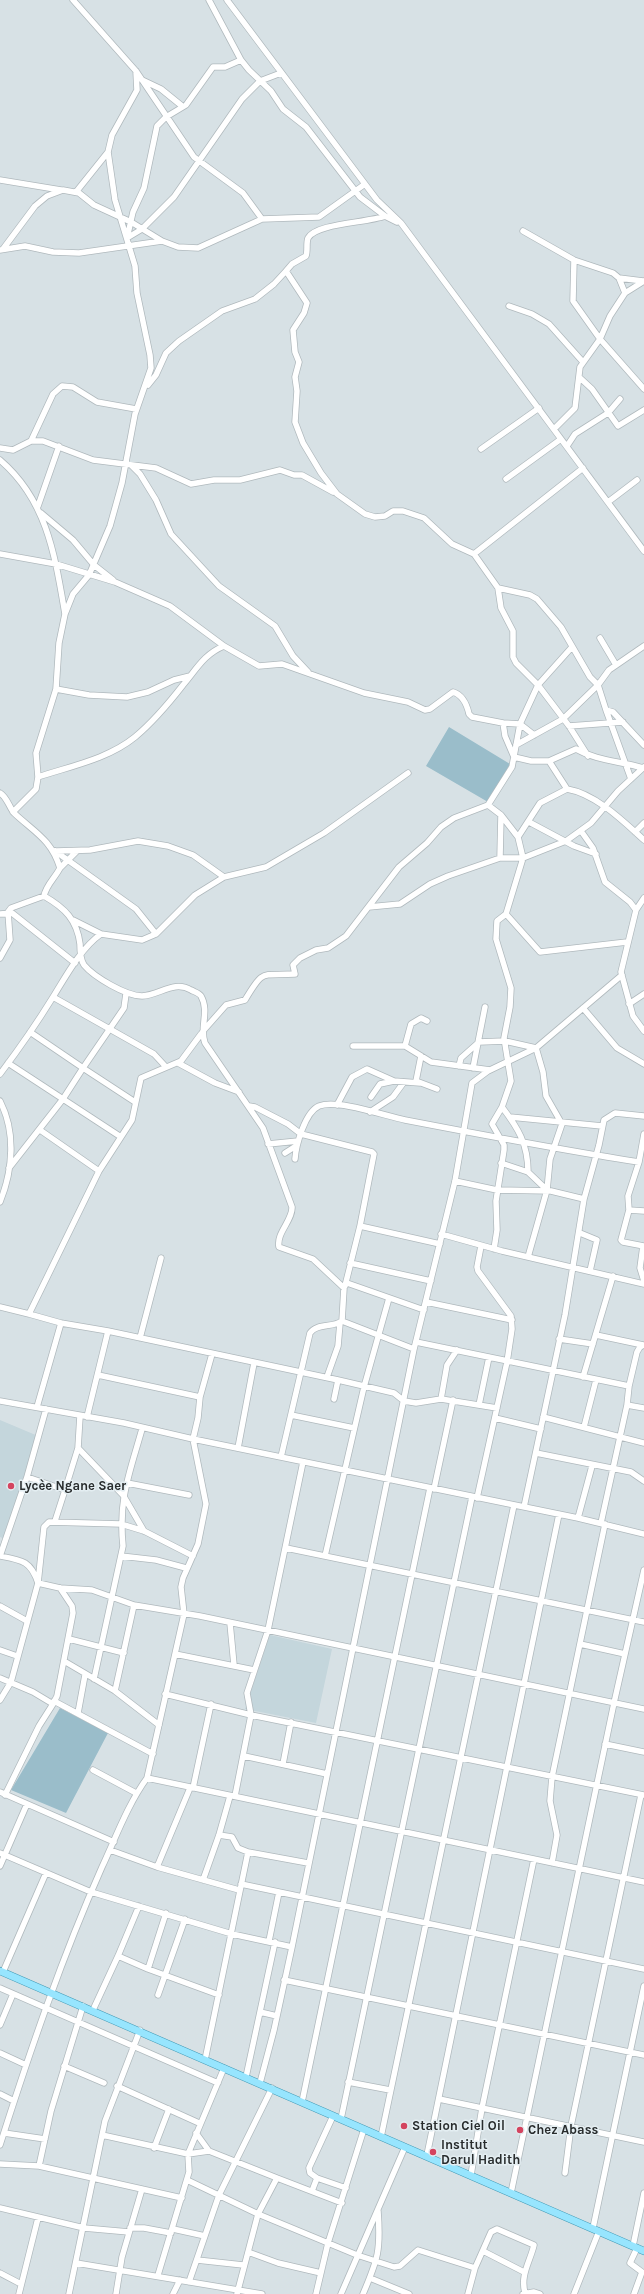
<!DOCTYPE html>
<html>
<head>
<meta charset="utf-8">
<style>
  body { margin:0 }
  canvas { display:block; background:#d7e1e5 }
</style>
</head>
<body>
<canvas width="644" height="2294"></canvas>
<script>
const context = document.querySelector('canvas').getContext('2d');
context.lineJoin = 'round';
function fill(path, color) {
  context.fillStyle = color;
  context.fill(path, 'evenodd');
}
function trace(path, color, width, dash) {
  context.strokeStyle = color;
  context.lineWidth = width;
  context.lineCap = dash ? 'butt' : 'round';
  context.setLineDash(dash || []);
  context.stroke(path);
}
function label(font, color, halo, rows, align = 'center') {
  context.font = font + ' Karla,sans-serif';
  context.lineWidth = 3;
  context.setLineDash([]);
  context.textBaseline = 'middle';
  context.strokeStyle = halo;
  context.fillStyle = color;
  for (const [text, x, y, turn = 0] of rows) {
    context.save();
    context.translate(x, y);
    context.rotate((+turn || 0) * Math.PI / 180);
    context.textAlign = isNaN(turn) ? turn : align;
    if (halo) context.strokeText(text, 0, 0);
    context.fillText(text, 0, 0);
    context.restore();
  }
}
fill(new Path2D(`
  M0,1420L38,1436L5,1539L0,1537Z
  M270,1635L332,1649L316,1723L245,1709Z`), '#c4d6dc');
fill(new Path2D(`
  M449,727L510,764L488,802L426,766Z
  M60,1708L108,1733L66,1813L11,1790Z`), '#9abdca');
const minor = new Path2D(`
  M73,0L136,71L194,157L243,193L262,219
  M209,0L241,60L249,70L271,91L283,109L306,127L360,197L385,216L397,222
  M227,0L377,200L401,223L644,551
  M241,60L225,67H213L186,105L166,117L157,126L144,188L133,212L127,238L142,229L174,197L242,99L260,81L281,73
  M142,80L161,89L182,106
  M0,180L61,190
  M76,192L108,152
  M385,216C368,223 316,223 308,238C306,243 308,250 306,256L292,264L286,271L307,303L304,313L293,330L295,352L299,362L295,377L297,391L295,422L303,443L321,473L337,494L365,514L375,517L385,516L393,511H403L424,518L452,544L474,554L498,588L530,595L537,599L561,627L590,677L598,685L606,710L613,712L644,745
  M523,231L574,260L613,273L619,278L625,293L644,281
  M3,249L35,206L47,196L63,190L79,193L94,205L131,222L162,241
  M0,250L25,246L53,252L79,253L162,241L178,247L198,248L262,219L319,217L365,184
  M619,278L643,281
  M625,293L610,316L600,339L644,389
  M509,306L532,314L549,324L583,362
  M579,377L592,389L618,426L644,410
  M148,385L156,375L166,353L179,341L222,311L255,299L274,284L286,271
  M554,429L575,408L580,367L600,339L573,301L574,260
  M31,441L53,394L62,386L73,387L97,402L136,409
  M567,446L575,434L608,413L620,399
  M0,448L13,450L31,441H43L93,460L156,468L191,484L214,480H240L280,470L294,475H302L333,492
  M481,449L539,408
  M0,460C47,500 55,556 65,614
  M132,466L140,474L156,500L171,534L219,586L275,626L293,656L308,672
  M506,479L561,439
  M608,502L637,480
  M38,506L59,446
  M41,513L73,540L94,565L113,580
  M0,554L56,564L115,582L170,606L224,646L259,666L282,664L364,693L408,702L425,710L430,709L453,692C463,695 467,705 469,714L472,717L503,723L505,736L514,757L531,761H549L567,789C596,794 623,821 644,840
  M474,554L583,468
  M498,588L501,608L513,631V657L516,663L538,685L569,726L588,756
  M600,638L616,665
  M56,689L89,695L127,697L148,692L174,680L190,676
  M606,710L631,779
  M503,723L520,724L534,735
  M569,726L623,722
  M516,745L563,719L598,685L609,670L644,646
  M549,761L576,749C597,761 620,761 643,768
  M38,777C71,766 108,759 135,737C153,722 169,703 183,685C196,670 204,654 224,646
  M0,793C7,797 9,807 14,813C34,832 51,839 60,868C55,878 46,885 44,896C65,908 77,920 80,944C80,951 80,959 84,965C94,977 126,996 142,996C160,995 174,980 191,990C195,992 199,993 201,996C210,1012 199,1028 205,1043L263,1128L292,1207C293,1220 276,1233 279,1247L313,1259L344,1288L342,1321L414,1349
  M488,805L501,815L500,858
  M13,812L36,789L38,777L36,753L56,689L59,643L65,614L73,594L89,575L110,526L122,483L135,414L151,368L150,355L137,293L135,266L115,200L108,152L112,135L137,90L136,71
  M529,822L574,846L596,854
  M581,831L593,848L605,882L630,902L636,910
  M635,832L644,823
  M518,837L540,803L567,789
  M55,851L136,909L156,934
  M56,851L90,850L138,841L168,846L193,855L224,877
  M60,868L77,851
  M644,898L636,910L621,972L633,1016L644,1031
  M369,907L400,904L430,884L448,876L500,858H523L566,841L591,823L618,791L644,767
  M0,914L12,913L75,963
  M506,914L540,952L627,942
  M73,920L101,934
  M0,958L10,940L8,912L11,908L44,896
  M53,997L154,1054L166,1067
  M629,1004L644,994
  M583,1008L617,1048L644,1064
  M427,1021L421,1018L411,1024L405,1046L431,1062L490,1070
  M203,1031L226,1005L245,1000C264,968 261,976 295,974L293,965L300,958L316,950L328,948L346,936L399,867L427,843L441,827L454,818L488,805L512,767L520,724L538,685L572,647
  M30,1032L83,1068L124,1008L126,994
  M353,1046H405
  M421,1056L416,1081L437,1089
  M8,1063L121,1137
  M178,1063L215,1083L239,1092
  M459,1066L461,1058L479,1042L505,1041L536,1048L543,1072L546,1096L562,1124L550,1159L547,1190L528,1257
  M473,1068L485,1007
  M0,1074C19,1049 37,1023 53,997C66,976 81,948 101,934L142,940L156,934L195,895L224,877L266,867L324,833L408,773
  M371,1097L380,1084L394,1081
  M0,1101C16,1132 13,1170 0,1202
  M337,1105L352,1077L367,1069L394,1081L420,1083
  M249,1106L255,1107L288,1124L301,1134L372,1152L374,1154L360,1226L440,1244
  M502,1107C518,1128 528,1144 528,1172
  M370,1112L393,1097L404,1082
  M510,1117L602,1126
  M40,1130L99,1171
  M268,1144L298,1141
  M285,1153L296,1146
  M295,1159C296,1145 305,1112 319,1106C338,1099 385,1116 405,1120C483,1135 561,1150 639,1162
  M501,1163L528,1172L547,1190
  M9,1168L63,1099L83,1068L135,1102
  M455,1181L497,1190L551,1191L584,1199L599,1145L604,1120L615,1113L644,1116
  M629,1210L628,1196L639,1162L644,1134
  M644,1211L629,1210L621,1240L623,1242L644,1246
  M580,1233L597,1240L590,1271
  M441,1234L502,1251L644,1284
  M643,1246L640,1268L644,1281
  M494,1249L497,1230L496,1201L504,1150V1145L492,1124L502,1107L511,1081L504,1038L510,1007L511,988L496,939L497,921L506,914L523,858L518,837L501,815
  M350,1263L431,1281
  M347,1283L424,1310
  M345,1286L360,1226
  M426,1302L512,1320
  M0,1307L29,1314L99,1171L132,1120L141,1078L181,1061L201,1034
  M29,1314L61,1323L108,1331
  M596,1335L643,1345
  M140,1338L161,1258
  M559,1339L593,1344
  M416,1342L629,1386L627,1405L601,1523
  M98,1375L200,1397
  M327,1377L338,1346L340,1323
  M583,1377L613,1276
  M629,1386L637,1352L640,1347L644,1345
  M334,1399L338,1380
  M441,1399L447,1365L457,1350
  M0,1401L124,1423L193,1439L578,1518L644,1534
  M479,1405L489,1357
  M627,1405L644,1408
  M37,1407L61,1323
  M291,1415L354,1428
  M80,1416L78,1448L123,1495L144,1531
  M87,1417L108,1331L338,1380L394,1393L404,1401L416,1403L441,1399L497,1408
  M543,1417L644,1443
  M495,1418L541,1429
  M584,1427L596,1380
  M238,1448L254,1363
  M536,1453L631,1472L644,1481
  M281,1457L310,1333C317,1323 332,1328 342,1321
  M27,1477L65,1490L55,1521
  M127,1483L189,1495
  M434,1489L453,1400
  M65,1490L78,1448
  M477,1498L507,1362L512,1329L511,1316L478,1271L477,1267L481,1246
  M524,1507L565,1315L584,1199
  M578,1518L592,1466
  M286,1548L644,1622
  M0,1556C22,1560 31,1561 38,1583L60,1588L92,1590L134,1605L200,1616L644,1709
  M0,1556L27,1477L46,1409
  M121,1556L156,1560L186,1568
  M325,1556L364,1387L389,1298
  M0,1606L27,1621
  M230,1623L234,1665
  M69,1639L124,1653
  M580,1644L625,1654
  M0,1650L17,1656
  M175,1654L254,1670
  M64,1661L115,1691L159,1725
  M0,1678L33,1692L53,1704L39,1726L5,1795
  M94,1679L123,1546C118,1499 130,1472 142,1429
  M115,1691L134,1605
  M165,1694L251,1715L644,1795
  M0,1700L11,1682L38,1583L44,1527L49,1522L121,1524L144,1531L193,1556
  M54,1701L153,1754
  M53,1704L57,1696L73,1613L72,1606L60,1588
  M78,1713L85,1675
  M605,1744L644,1752
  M244,1756L327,1774
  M283,1764L291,1722
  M93,1770L136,1793
  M147,1778L644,1882
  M193,1788L211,1704
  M0,1792L114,1842
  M235,1796L251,1715L247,1693L268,1630L303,1462
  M219,1835L232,1837L238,1848L248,1852L308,1863
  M110,1850L157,1867L239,1890
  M0,1853L91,1892L232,1934L292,1947
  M552,1863L557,1835L550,1801L552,1777L605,1524
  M0,1866L27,1804
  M157,1867L190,1788
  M203,1880L219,1835L230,1796
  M241,1884L644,1969
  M269,1941L279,1892
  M118,1956L148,1969L219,1995
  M148,1969L166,1913
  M3,1972L46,1873
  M284,1980L644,2055
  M0,1988L218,2083
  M158,1995L185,1919
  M93,2010L118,1956L139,1906
  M260,2012L277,2016
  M0,2025L13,1994
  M0,2053L26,2065
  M205,2060L248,1852
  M64,2066L104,2083
  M246,2077L275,1942
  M348,2082L390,2090
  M260,2083L274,2030L292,1947L414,1349L455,1181L472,1083L488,1071L536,1048L622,975
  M117,2086L199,2123
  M0,2094L14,2101
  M439,2099L644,2142
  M302,2102L430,1488
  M341,2119L472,1497
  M4,2133L45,2139
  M196,2133L209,2151
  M102,2135L188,2154L209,2151L277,2178L258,2214L237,2294
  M381,2137L514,1505
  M0,2145C30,2051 62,1957 102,1867C116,1837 128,1804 147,1778L184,1614L181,1587L183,1578L198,1544L206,1504L193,1439L198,1418L200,1397L212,1354
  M154,2148L169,2109
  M427,2155L559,1514
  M0,2164L39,2166L182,2198
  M39,2166L51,2111L83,2006
  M565,2173L571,2126L641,1795
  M471,2175L482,2108L534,1859
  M277,2178L342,2203
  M317,2178L346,2188
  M187,2180L258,2214L357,2255L394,2267L400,2266L418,2250L475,2268L491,2232L497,2229L534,2245C530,2262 520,2275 525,2293
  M312,2191L317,2178L310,2173L309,2168L333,2116
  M511,2193L614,1703L644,1570
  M0,2208L84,2228L129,2232
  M130,2228H144L171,2233
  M593,2228L644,1986
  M173,2229L205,2236
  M633,2246L644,2193
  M483,2251L524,2272
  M248,2252L278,2263L321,2273
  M197,2260L243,2265
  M76,2263L262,2294
  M0,2273L21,2284
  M158,2275L189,2172L188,2154L224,2068
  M370,2278L409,2294
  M189,2282L219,2195L272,2088
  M19,2294L38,2218
  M69,2294L105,2121L140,2030
  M116,2294L122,2257L142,2189
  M173,2294L180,2280
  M316,2294L328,2243L364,2129
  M341,2294L405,2147
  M363,2294C378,2259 381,2250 378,2211
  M468,2294L475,2268
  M523,2294L534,2292L540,2294
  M574,2294L599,2231
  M634,2294L642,2272L630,2263L637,2248`);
const major = new Path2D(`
  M0,1971L644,2251`);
trace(minor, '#b0b9bd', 7);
trace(major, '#4399b4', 8);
trace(minor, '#fff', 5.5);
trace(major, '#97e5fe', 7);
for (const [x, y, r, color] of [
  [11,1486,4,"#d4445f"],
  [404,2126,4,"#d4445f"],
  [520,2130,4,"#d4445f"],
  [433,2152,4,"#d4445f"]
]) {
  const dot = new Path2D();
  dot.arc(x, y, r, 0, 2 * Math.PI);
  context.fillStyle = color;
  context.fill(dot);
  trace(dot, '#e4eef2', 1.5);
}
label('bold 13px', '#282c2d', '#e4eef2', [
  ["Lycèe Ngane Saer",19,1486],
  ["Station Ciel Oil",412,2126],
  ["Chez Abass",528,2130],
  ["Institut",441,2145],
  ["Darul Hadith",441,2160]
], 'left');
</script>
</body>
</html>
